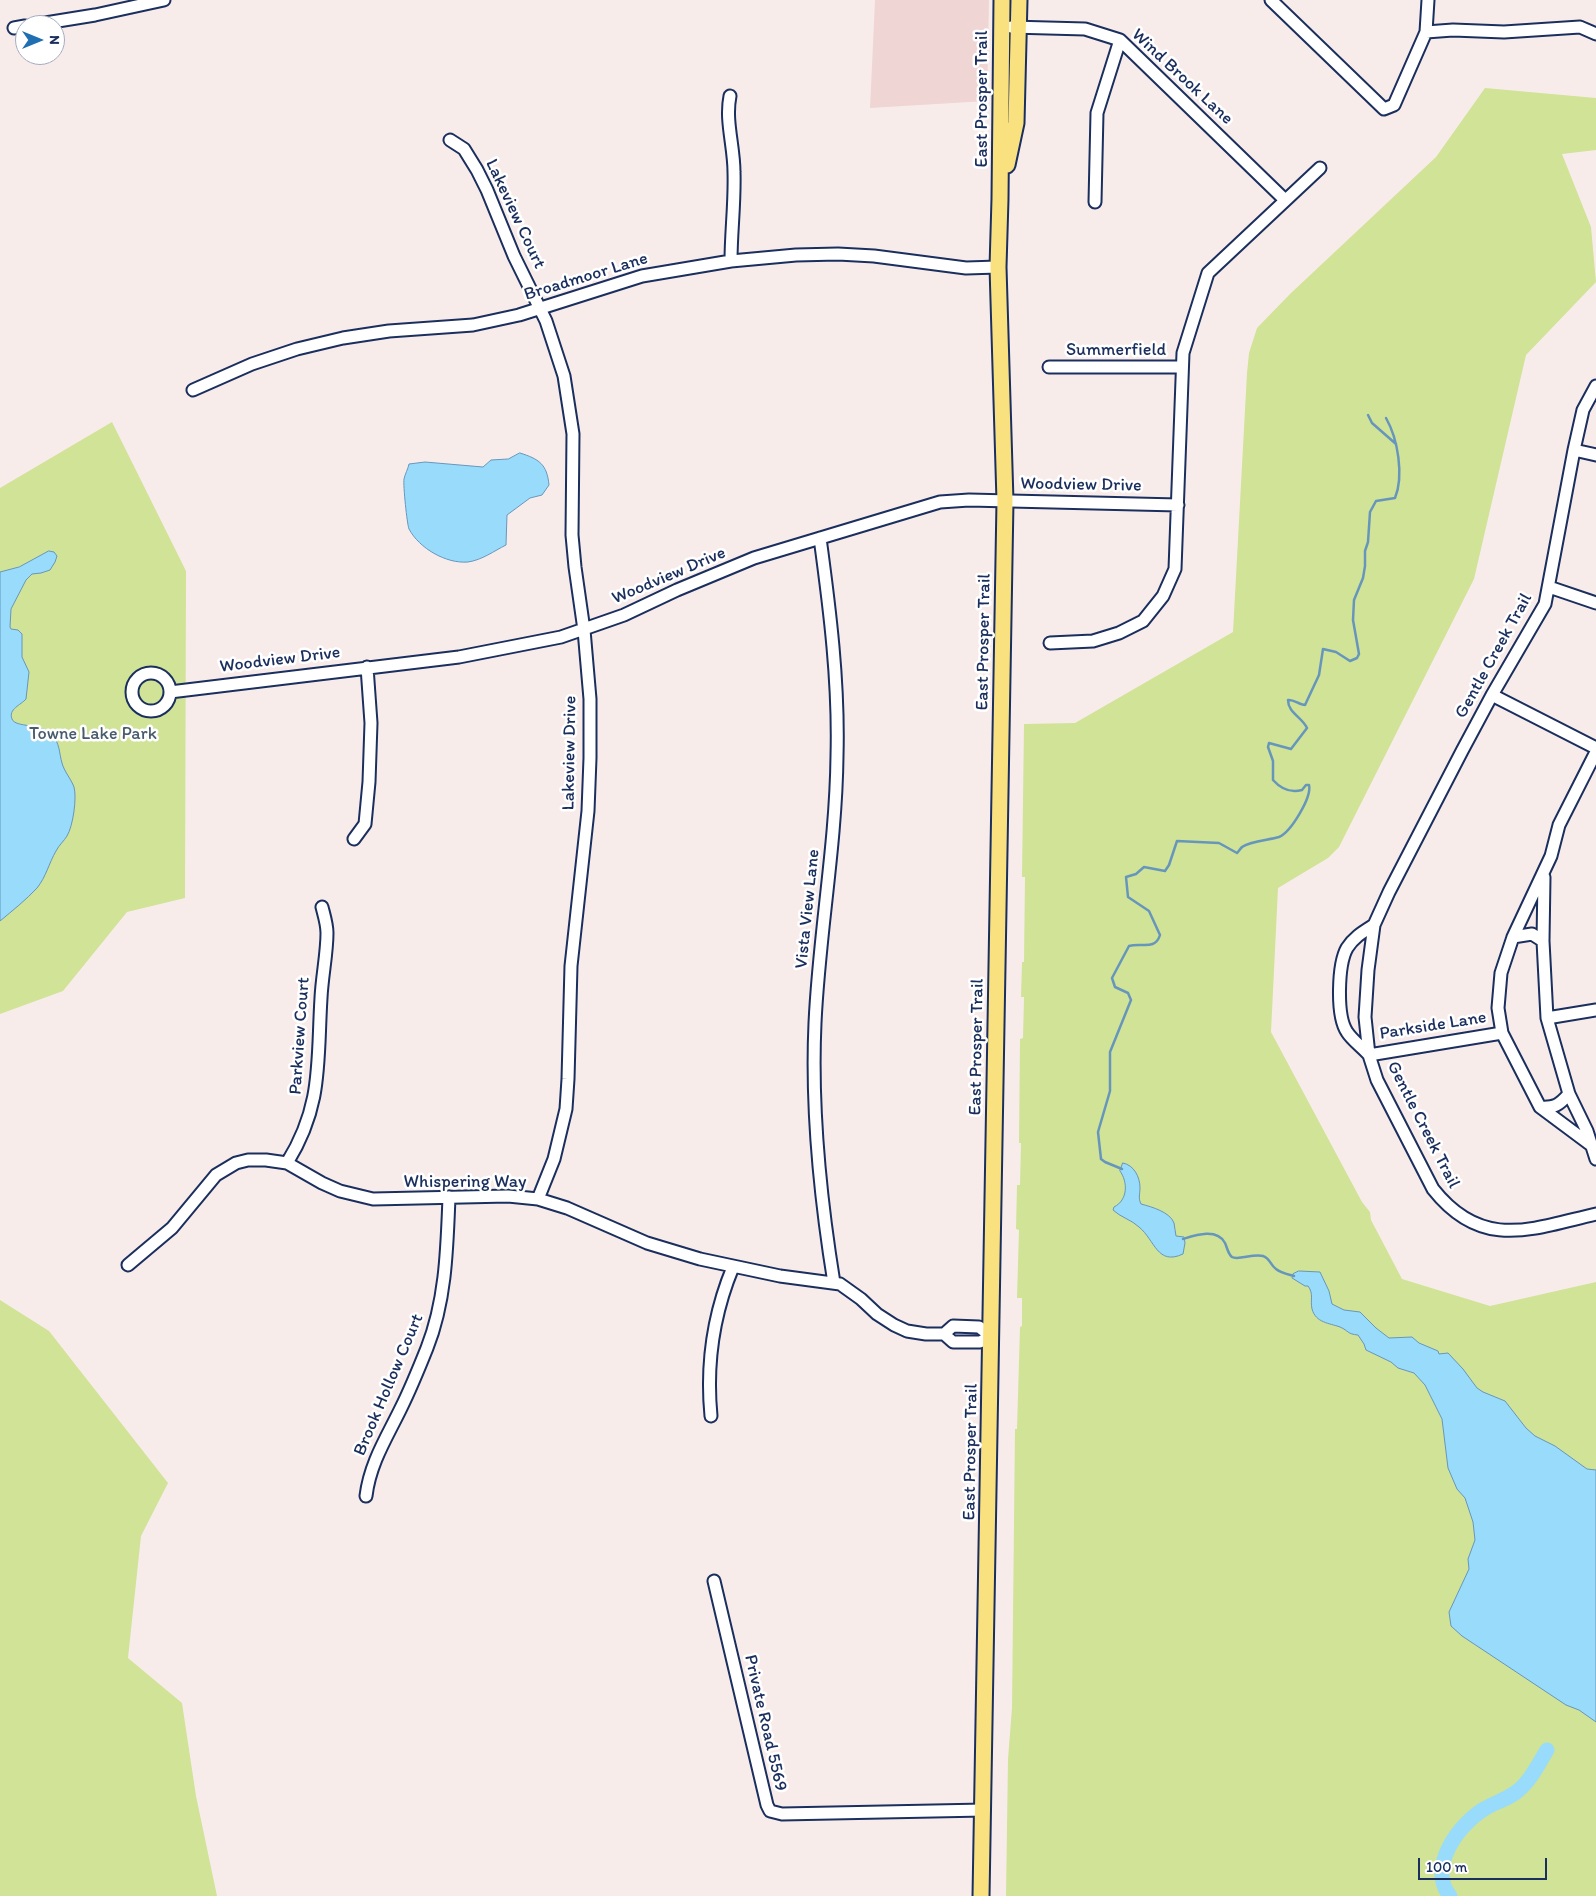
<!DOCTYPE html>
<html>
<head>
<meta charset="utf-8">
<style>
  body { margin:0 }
  #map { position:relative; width:1596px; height:1896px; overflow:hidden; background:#f8eceb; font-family:Itim,sans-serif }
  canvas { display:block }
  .north { position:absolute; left:15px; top:15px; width:50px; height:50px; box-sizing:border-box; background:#fff; border:1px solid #a4acbf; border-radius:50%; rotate:90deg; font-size:14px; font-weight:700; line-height:20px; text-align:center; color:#1b2f5e }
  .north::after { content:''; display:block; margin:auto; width:18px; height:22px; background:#1f6fb2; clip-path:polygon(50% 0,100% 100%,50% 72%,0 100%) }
  .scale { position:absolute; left:1418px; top:1858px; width:129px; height:22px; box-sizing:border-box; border:2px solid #1b2f5e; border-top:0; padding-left:6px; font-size:15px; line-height:18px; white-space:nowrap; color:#1b2f5e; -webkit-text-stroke:4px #fff; paint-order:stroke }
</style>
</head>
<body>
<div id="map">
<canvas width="1596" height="1896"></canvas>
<div class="north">N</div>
<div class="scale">100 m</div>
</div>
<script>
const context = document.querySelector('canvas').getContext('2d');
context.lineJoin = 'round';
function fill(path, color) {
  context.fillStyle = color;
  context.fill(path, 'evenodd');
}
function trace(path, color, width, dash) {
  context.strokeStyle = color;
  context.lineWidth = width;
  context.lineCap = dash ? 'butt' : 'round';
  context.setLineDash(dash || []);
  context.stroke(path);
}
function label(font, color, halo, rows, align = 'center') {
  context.font = font + ' Itim,sans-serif';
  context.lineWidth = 5;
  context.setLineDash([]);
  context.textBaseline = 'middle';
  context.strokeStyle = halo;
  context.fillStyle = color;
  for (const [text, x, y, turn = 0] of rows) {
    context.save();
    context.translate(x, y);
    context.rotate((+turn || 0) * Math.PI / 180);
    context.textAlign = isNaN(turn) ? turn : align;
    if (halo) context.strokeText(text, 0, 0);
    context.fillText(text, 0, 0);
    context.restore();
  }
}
fill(new Path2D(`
  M875,0H989L987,101L870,108Z`), '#efd6d4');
fill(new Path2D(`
  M1485,88L1596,98V150L1562,154L1591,227L1596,282L1526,355L1474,579L1339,847L1328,858L1278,888L1271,1032L1362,1202L1370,1212L1371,1220L1402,1279L1490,1306L1596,1282V1896H1006L1008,1759L1012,1708L1015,1429H1017L1020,1327L1022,1326V1298H1017L1019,1230L1016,1229L1017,1185H1020L1021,1143H1019L1020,1039L1023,1038L1024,997H1021L1022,962H1024L1025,877H1022L1024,724L1075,723L1233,632L1247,373L1249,353L1257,328L1290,294L1436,157Z
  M112,422L186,571L185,898L127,912L63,991L0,1014V488Z
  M0,1300L49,1331L168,1483L141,1536L128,1658L182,1703L196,1796L217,1896H0Z`), '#d0e397');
const water = new Path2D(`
  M520,453C539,459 547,464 549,485L542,495L530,498L507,515L506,545C494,551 482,560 468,562C446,564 419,548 409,529C407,524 403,485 404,479C405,474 408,469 409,464L425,462L483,467L491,460L508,459Z
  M49,551L54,552L57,556L55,562L50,570L41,573L32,574L26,580L11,609L10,627L11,629L18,630L22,634V657L29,672L26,699C21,705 8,709 12,719C15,728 43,723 52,735C60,743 59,753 62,763C64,771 71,779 74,787C77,798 73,826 67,836C64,841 59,845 56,851C49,863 46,877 37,888C26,900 12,911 0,921V572L19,567Z
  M1123,1163C1134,1165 1140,1177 1140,1188C1140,1194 1138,1198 1141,1204C1152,1207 1170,1212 1174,1223C1175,1227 1175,1232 1176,1236L1184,1237L1185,1243L1183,1254C1157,1266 1155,1240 1139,1227C1132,1220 1120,1217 1113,1210L1114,1207C1128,1200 1128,1182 1120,1171Z
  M1299,1271L1320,1272L1329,1291L1332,1304L1344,1310L1360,1312L1376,1328L1389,1338L1412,1337L1419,1343L1438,1351L1439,1354L1448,1353L1463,1369L1477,1388L1483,1392L1505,1401L1526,1428L1535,1436L1555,1446L1587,1469L1596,1470V1722L1579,1710L1566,1705L1462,1636L1451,1626L1449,1612L1469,1569L1468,1559L1475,1540L1473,1522L1465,1498L1457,1489L1448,1468L1442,1419L1425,1385L1414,1373L1398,1368L1391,1362L1366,1350L1364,1344L1358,1335C1347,1334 1349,1331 1340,1327C1329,1323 1316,1323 1312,1309C1310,1300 1314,1294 1308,1286H1305L1292,1278L1293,1274Z`);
fill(water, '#99dbfb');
trace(water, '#6796bc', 1);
trace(new Path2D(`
  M1368,415L1372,423L1396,444
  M1122,1169L1105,1162L1101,1159L1098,1132L1110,1091V1052L1131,1000L1128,993L1115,987L1112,978L1129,946C1141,942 1155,951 1160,935L1149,911L1128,897L1126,877L1136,874L1144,867L1165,871L1169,865L1177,841L1219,843L1237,853C1239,851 1240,849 1242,847C1250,841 1269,840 1279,837C1291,832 1312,797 1309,785H1306L1302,790C1291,793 1281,789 1273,780V761L1268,747L1269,743L1291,749L1307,728C1302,717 1288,713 1288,700C1294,699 1299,705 1305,705L1319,675L1323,649L1336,652L1350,661L1357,658L1359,654L1353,620L1354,600L1363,578L1365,566V551L1368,542L1370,512L1376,501L1395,498C1404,476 1398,439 1386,418
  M1183,1239C1196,1235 1217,1228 1225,1243C1227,1247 1228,1254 1232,1257C1238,1261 1253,1253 1263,1256C1270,1258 1270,1265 1276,1269C1281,1273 1287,1274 1294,1276`), '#6796bc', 2.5);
trace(new Path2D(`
  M1450,1896C1427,1868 1458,1825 1484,1809C1494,1803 1505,1800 1515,1793C1530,1782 1538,1765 1547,1750`), '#99dbfb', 15);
const minor = new Path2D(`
  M1271,0L1384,109L1394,105L1426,32L1428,0
  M33,25L95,15L164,0
  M1011,27L1085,29L1120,40L1285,200
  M14,28L25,26
  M1426,32L1453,30L1504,32L1580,27L1596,34
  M730,96C725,121 734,146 734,172C735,202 731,232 731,261
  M450,140L464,149L477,170L487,190L514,256L546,321L564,376L573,434L572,535L575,567L584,630L590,699V758L588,811L571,966L568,1079L566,1109L554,1159L538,1199
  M1095,202L1097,113L1120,40
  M1049,367H1182
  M1596,386L1583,410L1574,450L1545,604L1492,695L1462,751L1389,892L1374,925L1368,970L1365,1017L1369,1055L1377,1080L1433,1189C1482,1251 1531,1229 1596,1214
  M193,390L252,364L297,349L343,338L389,331L473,325L519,315L642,276L731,261L796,255L838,254L874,256L966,268L998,267
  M1574,450L1596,455
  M820,538C830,611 839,683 837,756C836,846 819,934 815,1023C811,1110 820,1197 834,1283
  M1549,587L1596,603
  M1050,643L1093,641L1119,633L1143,621L1163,596L1175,569L1183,353L1208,273L1320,168
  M132 692a19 19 0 1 1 38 0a19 19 0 1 1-38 0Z
  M170,692L459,657L561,637L624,615L677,590L754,558L940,502L969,500L1178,505
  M1492,695L1596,748
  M354,839L365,824L369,782L371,723L367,667
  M1544,877L1543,941L1547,1018L1569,1094L1587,1131L1596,1159
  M1513,937L1532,934L1543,941
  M1547,1018L1596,1010
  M1369,1055C1362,1047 1352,1040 1347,1032C1336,1016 1338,964 1347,948C1354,937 1363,932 1374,925
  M1369,1055L1502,1033
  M1540,1107C1555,1108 1559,1105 1569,1094
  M1591,1145L1540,1107L1502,1033L1498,1008L1501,973L1513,937L1551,856L1559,825L1596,752
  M287,1163C323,1105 317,1062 321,998C322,976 327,954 327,933C327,924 324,915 322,907
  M128,1265L172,1228L216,1175L236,1163L248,1160H266L287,1163L322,1183L340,1191L373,1199L508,1196L538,1199L567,1208L647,1243L700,1259L780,1276L840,1284L861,1299L877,1314L894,1325L907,1331L926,1334H944L953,1342H980L991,1336L979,1327L953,1326L944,1334
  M711,1416C706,1364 713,1315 733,1267
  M366,1496C370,1463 387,1437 401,1408C411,1388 419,1368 427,1348C446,1300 447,1248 449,1197
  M714,1581L767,1805L770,1811L782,1814L984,1810`);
const major = new Path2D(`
  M1007,165L1016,123L1019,0
  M981,1896L1005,501L998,267L1000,199L1002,0`);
trace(minor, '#1b2f5e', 15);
trace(major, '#1b2f5e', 19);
trace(minor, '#fff', 11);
trace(major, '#fae180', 15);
label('18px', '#1b2f5e', '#fff', [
  ["Wind Brook Lane",1182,77,43],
  ["East Prosper Trail",982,99,-90],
  ["Lakeview Court",515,214,65],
  ["Broadmoor Lane",586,277,-17],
  ["Summerfield",1116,350],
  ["Woodview Drive",1081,485,1],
  ["Woodview Drive",669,576,-23],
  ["East Prosper Trail",984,642,-89],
  ["Gentle Creek Trail",1494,656,-61],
  ["Woodview Drive",280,660,-7],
  ["Lakeview Drive",570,753,-89],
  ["Vista View Lane",808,909,-84],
  ["Parkside Lane",1433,1026,-9],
  ["Parkview Court",300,1036,-86],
  ["East Prosper Trail",977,1047,-89],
  ["Gentle Creek Trail",1423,1125,63],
  ["Whispering Way",465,1182],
  ["Brook Hollow Court",389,1385,-67],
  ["East Prosper Trail",971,1452,-89],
  ["Private Road 5569",765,1723,77]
]);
label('18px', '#485c6c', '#fff', [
  ["Towne Lake Park",93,734]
]);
</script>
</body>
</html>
